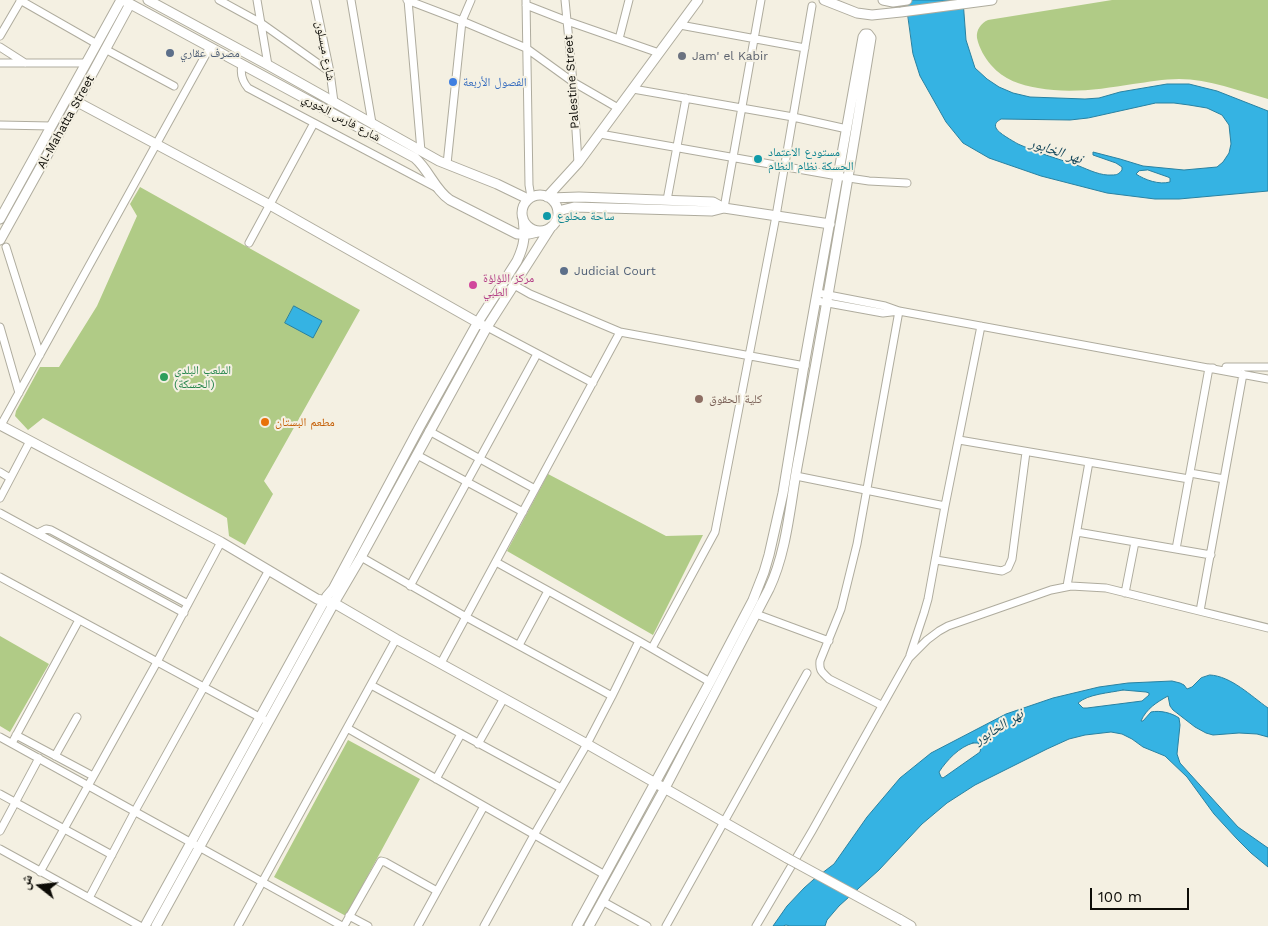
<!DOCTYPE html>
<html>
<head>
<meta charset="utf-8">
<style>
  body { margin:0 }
  #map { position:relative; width:1268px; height:926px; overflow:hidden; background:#f4f0e2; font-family:"Work Sans","Noto Naskh Arabic",sans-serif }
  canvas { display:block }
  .north { position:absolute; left:15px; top:861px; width:50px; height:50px; -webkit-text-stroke:4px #f4f0e2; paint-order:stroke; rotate:286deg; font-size:14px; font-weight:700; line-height:20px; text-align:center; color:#0d0c07 }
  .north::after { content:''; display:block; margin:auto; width:18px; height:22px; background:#0d0c07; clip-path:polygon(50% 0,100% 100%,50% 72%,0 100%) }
  .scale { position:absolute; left:1090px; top:888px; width:99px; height:22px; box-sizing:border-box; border:2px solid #0d0c07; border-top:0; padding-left:6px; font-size:15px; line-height:18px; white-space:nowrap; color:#0d0c07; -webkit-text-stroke:4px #f4f0e2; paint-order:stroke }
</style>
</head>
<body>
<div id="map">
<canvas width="1268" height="926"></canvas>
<div class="north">ش</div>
<div class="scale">100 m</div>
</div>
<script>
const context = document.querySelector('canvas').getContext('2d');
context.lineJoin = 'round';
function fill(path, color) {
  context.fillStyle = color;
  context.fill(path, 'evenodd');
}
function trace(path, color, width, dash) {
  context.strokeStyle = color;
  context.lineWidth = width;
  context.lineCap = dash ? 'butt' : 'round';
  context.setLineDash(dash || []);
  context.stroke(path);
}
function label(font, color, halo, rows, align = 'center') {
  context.font = font + ' "Work Sans","Noto Naskh Arabic",sans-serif';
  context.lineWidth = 4;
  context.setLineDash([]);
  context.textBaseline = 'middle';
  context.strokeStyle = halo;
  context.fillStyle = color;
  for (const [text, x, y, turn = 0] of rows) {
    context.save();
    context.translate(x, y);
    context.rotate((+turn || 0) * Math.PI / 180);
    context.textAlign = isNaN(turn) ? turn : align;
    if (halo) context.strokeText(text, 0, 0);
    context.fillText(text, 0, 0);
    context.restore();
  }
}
fill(new Path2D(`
  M1112,0H1268V99C1239,91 1209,79 1179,79C1164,79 1148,82 1133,84C1102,89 1070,94 1038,88C1020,85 1004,80 991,65C985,58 979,48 977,38C976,30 981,23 988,20Z
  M140,187L360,310L264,481L273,494L245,545L229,536L227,518L222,515L43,418L28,430L15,416L16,411L40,367H59L97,306L137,216L130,204Z
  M548,474L666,536L703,535L653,635L507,551Z
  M0,636L49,664L10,732L0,726Z
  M348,740L420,779L346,916L274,877Z`), '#b0cb86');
const water = new Path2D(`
  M906,0H963L966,40L975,68L987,79L999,87L1013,93L1030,97L1085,99L1099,98L1120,92L1167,84H1189L1217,91L1268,111V191L1179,199H1155L1107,193L1041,176L989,158L963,143L946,122L920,76L913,54ZM1156,103H1174L1189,105L1207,108L1222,115L1229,125L1231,144L1229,153L1223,162L1217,167L1184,170L1143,166L1120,159L1093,152V155L1116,163L1122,167V170C1119,174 1117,175 1112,175C1101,176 1089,170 1079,166C1059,159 1037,153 1018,144C1013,141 998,133 996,128C994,123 998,121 1001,119L1070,120L1088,118ZM1148,170L1168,177L1170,178V182C1159,185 1145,180 1136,174L1139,171Z
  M294,306L322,321L313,338L285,323Z
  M1210,675C1231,676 1251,696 1268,708V737L1257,734L1239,733L1213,735L1206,733L1195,727L1173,710L1170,706L1168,696C1157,702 1146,709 1141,721H1143L1151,712C1160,710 1172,713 1179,718L1180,725L1177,754L1180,763L1238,827L1268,848V867L1251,853L1237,839L1214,814L1187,777L1165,756L1143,747L1132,739L1122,734L1111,732L1085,735L1069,739L1047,749L975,785L947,803L922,824L879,870L839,906L827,920L825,926H790L786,925L783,926H773L787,906L804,888L813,880L834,864L867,817L900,778L931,753L1006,714L1053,698L1099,687L1128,683L1172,681L1180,683L1184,685L1187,689L1192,687L1201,678ZM1123,690L1146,692L1149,693V695L1142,701L1087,708H1083L1078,703C1088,694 1109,693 1123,690ZM973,743H978L981,747L980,752L943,778L941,777L939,772C947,760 959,747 973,743Z`);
fill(water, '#35b3e3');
trace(water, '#2981a1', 1);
const minor = new Path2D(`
  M20,0L97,44
  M219,0L261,23L330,72
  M257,0L268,65
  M315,0L330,72L334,102
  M351,0L372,123
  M407,0L462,21L526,48L573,82L618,108
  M408,0L421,151
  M526,0L529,185L531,197
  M565,0L573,82L578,163
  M526,5L567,21L659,53
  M680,25L805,48
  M0,36L21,0
  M619,39L629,0
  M0,47L25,63
  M105,49L174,86
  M0,63H86
  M242,65C240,74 242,81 248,88L437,188
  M633,89L793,117L847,129
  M0,125L51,126
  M600,134L849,178L869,181L907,183
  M447,164L462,21L471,0
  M667,200L686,98
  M724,208L761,0
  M249,243L314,123
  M6,247L40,355
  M514,285L530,294L620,332L805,366
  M818,293L885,306L899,311L1268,379
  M817,301L883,313L899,311
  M0,327L19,393
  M487,327L593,383
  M1226,367H1268
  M1,425L210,47
  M429,431L535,489
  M959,440L1189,479
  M417,455L523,512
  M0,472L10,478
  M1190,473L1224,479
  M796,476L945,506
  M0,498L30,441
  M0,513L184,613
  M1077,532L1211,555
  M38,533L46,529L51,530L188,604
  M1176,549L1209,368H1213
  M361,557L466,617L612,696
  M936,560L1002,571L1008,568L1012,559L1026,452
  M496,562L639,641L710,682
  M0,577L263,719
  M410,586L537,354
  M1067,586L1089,462
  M1125,593L1135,542
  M1200,611L1243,374
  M756,614L829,641
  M519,645L548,591
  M652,648L715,532L776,216L812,6
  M910,655L924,613L928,599L945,506L981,326
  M441,663L620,332
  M371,685L561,788
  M881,705L829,679C822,672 819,671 820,661L841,609L857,544L899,311
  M347,728L605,875
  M16,735L93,776
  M0,737L342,926
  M12,743L79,620
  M478,744L504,698
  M55,756L77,717
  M436,779L461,734
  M0,794L112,855
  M0,831L39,758
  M0,849L140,926
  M40,872L157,662L221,542
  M89,898L135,811L269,570
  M602,901L647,926
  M349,916L368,926
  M238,926L396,639
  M344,926L381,861L385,862L437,891
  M418,926L484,806
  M484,926L534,835L587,744L612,696L639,641
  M666,926L807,673
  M756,926L812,831L909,658L927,640L939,631L948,626L1051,590L1071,586L1106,588L1268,628`);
const tertiary = new Path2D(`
  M123,0L415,158C429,170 435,190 450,200L517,234H529L542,231
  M148,0L268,65L439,161L497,184L528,199
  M824,0L857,13L872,15L901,12L992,0
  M883,0L893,2L907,0
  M68,97L270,205L482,325
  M522 213a18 18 0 1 1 36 0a18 18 0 1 1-36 0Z
  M547,197L578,163L698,0
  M550,198L579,197L713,202L724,208L830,224
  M558,211L574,207L712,211L724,208
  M0,219L121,0
  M0,240L85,87L130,4
  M0,425L221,542L317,599L334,603L396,639L587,744L787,858
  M899,919L911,926
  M145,926L327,596L333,589L419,428L478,322L517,261C525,244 525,236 523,218
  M156,926L334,603L361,557L487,327L551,227
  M577,926L710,682L753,600L764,572L769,555L783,493L803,371L863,37L865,34H868L871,38C850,167 829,295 805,423C802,442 798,460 795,479C789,516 785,555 769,589L665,788L589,926`);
trace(minor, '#afac9e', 9);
trace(tertiary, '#afac9e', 11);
trace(minor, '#fff', 7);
trace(tertiary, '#fff', 9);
const tertiaryBridge = new Path2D(`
  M787,858L899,919`);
trace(tertiaryBridge, '#afac9e', 11, []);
trace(tertiaryBridge, '#fff', 9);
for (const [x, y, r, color] of [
  [170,53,5,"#5c6f8a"],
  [682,56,5,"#6b7280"],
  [453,82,5,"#3f7fe0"],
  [758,159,5,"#0f9aa8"],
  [547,216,5,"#0f9aa8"],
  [564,271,5,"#5c6f8a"],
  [473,285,5,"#d1479c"],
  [164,377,5,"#2e9e5b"],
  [699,399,5,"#8d6e63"],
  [265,422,5,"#e8710a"]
]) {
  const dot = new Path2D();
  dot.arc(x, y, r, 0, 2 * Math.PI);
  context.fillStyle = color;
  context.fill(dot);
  trace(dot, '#f4f0e2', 2);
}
label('12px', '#0d0c07', '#f4f0e2', [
  ["شارع ميسلون",325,51,79],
  ["Palestine Street",572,82,-94],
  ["شارع فارس الخوري",341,118,28],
  ["Al-Mahatta Street",66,122,-61]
]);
label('12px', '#4e5e75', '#f4f0e2', [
  ["مصرف عقاري",180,53],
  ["Judicial Court",574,271]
], 'left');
label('12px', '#5b616d', '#f4f0e2', [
  ["Jam' el Kabir",692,56]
], 'left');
label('12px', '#366cbe', '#f4f0e2', [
  ["الفصول الأربعة",463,82]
], 'left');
label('12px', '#0d838f', '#f4f0e2', [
  ["مستودع الاعتماد",768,152],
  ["الحسكة نظام النظام",768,166],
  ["ساحة مخلوع",557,216]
], 'left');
label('12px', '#b23c85', '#f4f0e2', [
  ["مركز اللؤلؤة",483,278],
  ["الطبي",483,292]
], 'left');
label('12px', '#27864d', '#f4f0e2', [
  ["الملعب البلدي",174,370],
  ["(الحسكة)",174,384]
], 'left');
label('12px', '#785e54', '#f4f0e2', [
  ["كلية الحقوق",709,399]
], 'left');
label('12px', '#c56008', '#f4f0e2', [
  ["مطعم البستان",275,422]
], 'left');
label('italic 14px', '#114458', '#f4f0e2', [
  ["نهر الخابور",1056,151,18],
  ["نهر الخابور",999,727,-32]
]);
</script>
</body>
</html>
